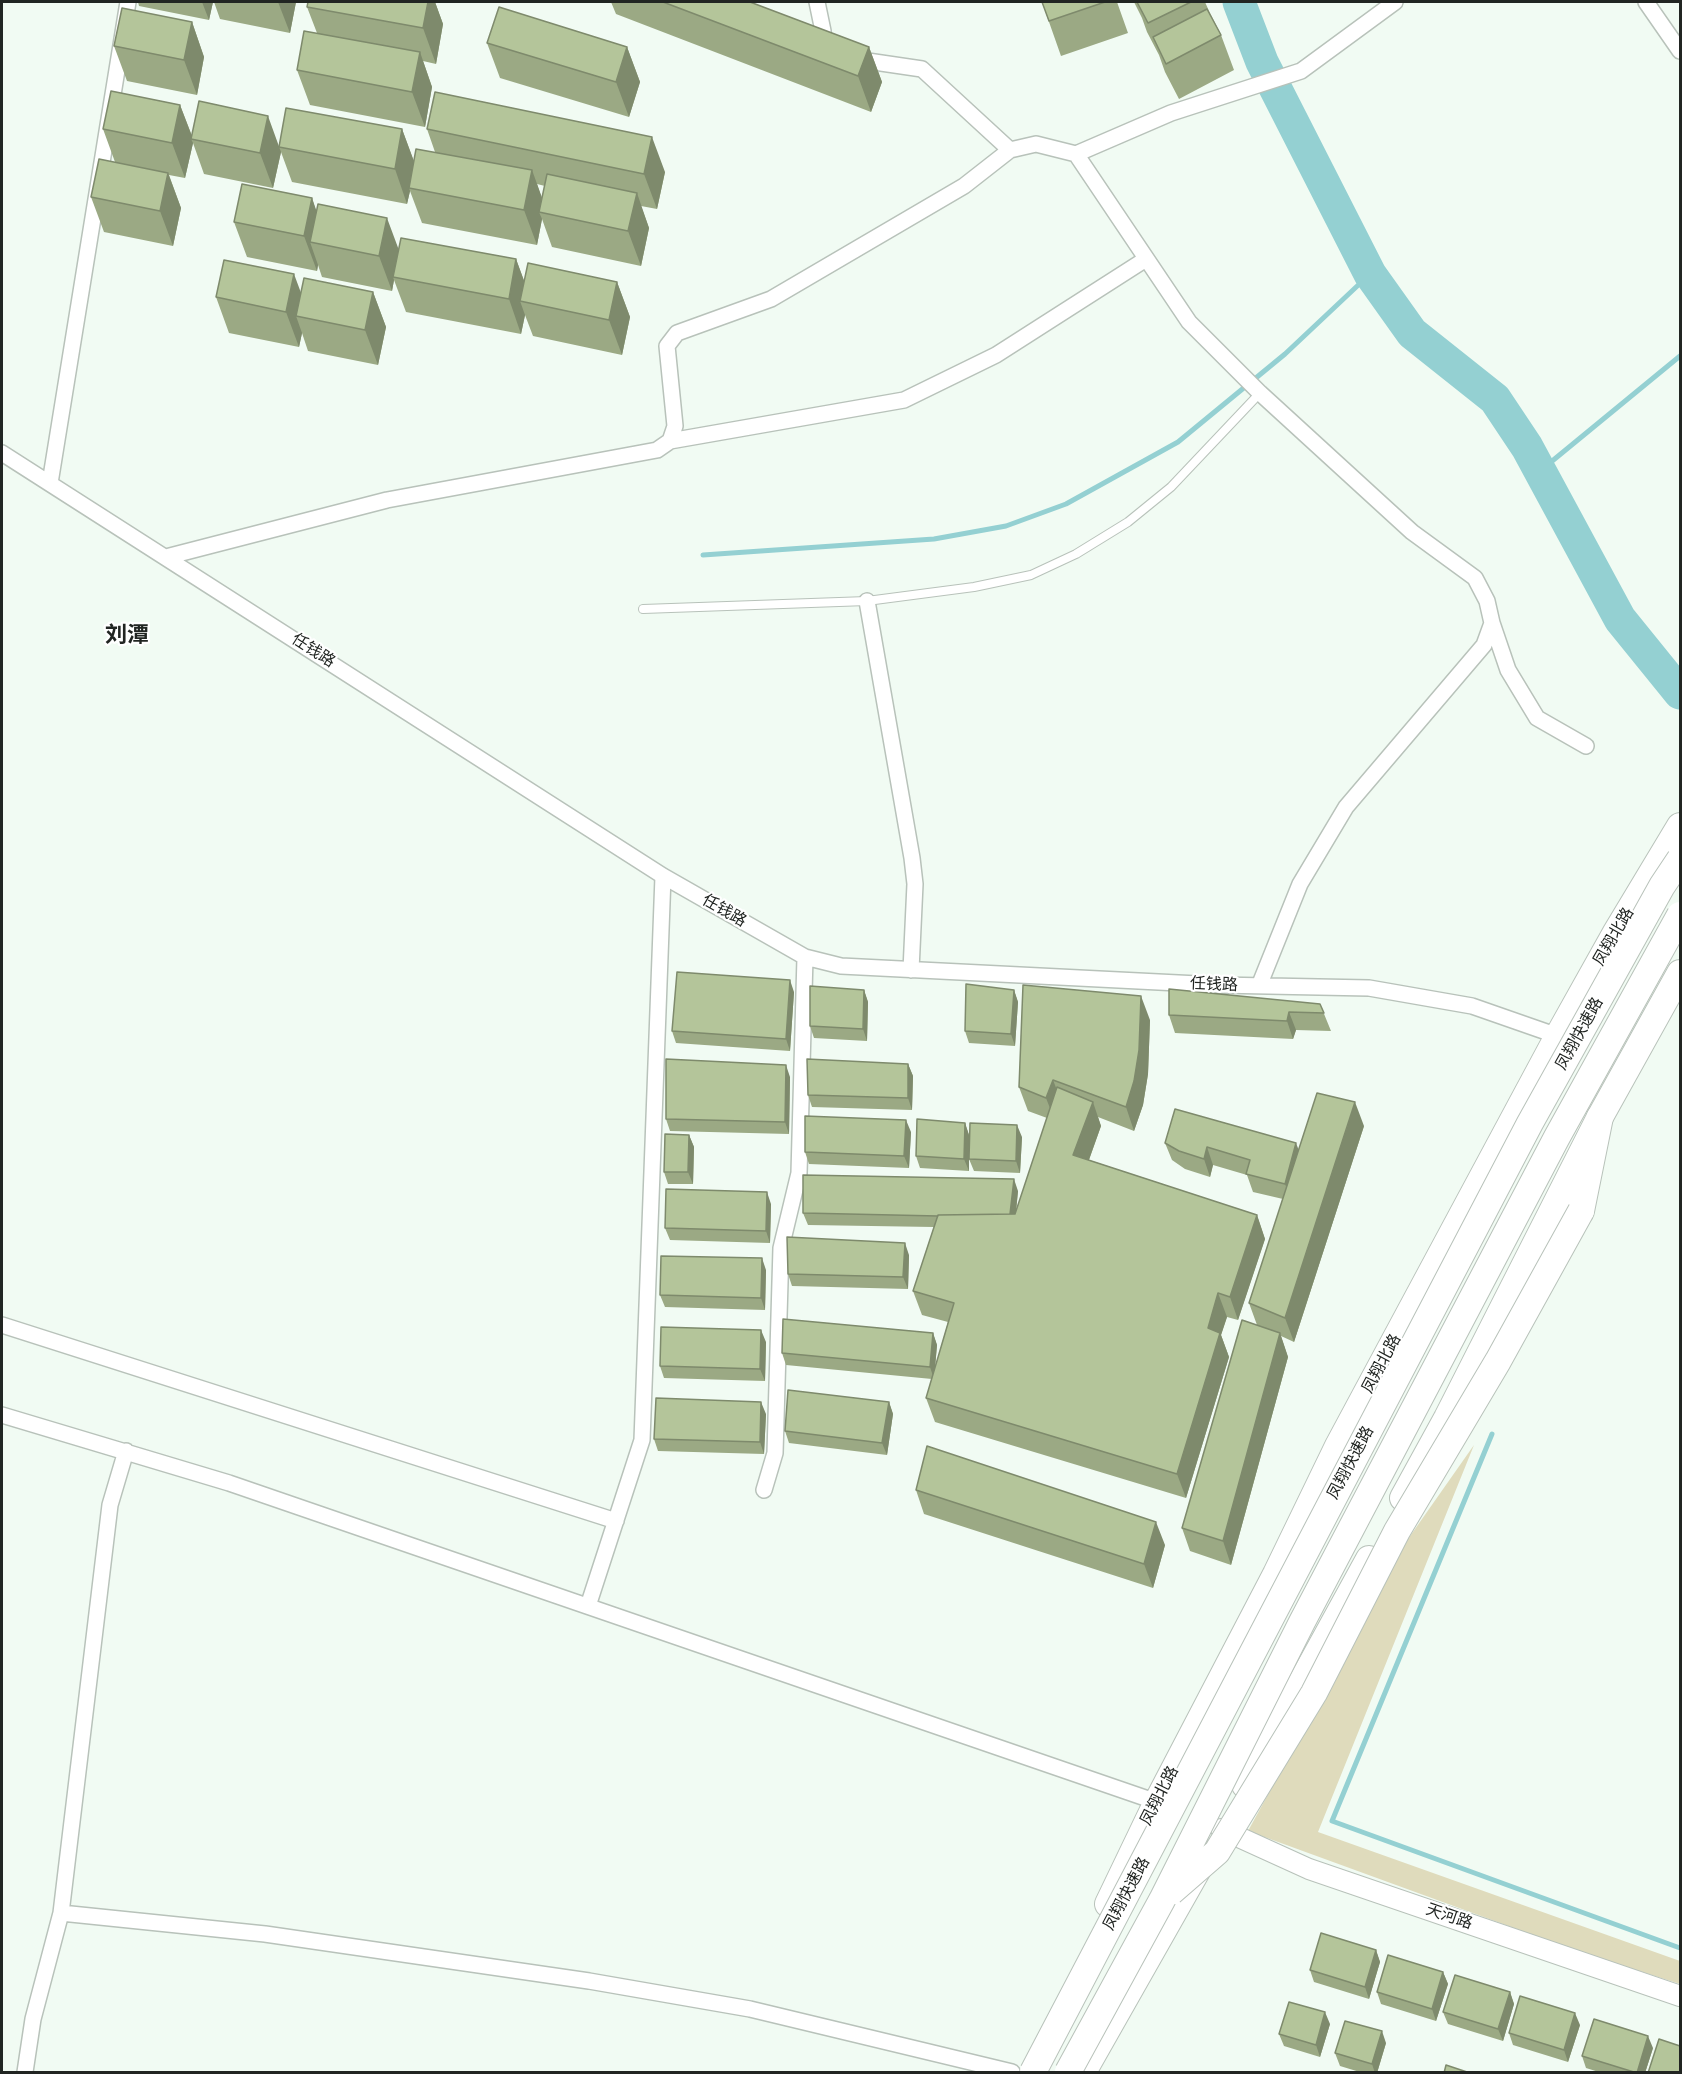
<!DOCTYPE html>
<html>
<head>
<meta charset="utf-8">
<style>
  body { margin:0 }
  #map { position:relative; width:1682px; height:2074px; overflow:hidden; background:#f1fbf3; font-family:"DM Sans",sans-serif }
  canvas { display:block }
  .frame { position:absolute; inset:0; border:3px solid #212522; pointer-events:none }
</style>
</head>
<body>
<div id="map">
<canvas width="1682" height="2074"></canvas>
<div class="frame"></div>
</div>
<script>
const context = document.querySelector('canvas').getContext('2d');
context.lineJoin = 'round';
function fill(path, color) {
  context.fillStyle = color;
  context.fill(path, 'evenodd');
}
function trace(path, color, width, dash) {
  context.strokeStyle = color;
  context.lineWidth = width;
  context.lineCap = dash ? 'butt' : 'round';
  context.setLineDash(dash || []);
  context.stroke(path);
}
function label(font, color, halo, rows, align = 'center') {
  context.font = font + ' "DM Sans","Noto Sans SC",sans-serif';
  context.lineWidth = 4.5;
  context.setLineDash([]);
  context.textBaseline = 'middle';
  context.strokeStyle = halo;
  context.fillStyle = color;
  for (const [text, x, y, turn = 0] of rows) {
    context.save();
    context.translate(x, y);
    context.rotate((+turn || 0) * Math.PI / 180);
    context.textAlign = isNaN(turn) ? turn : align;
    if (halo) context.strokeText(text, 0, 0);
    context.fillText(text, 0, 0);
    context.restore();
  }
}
fill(new Path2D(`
  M1474,1445L1318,1832L1680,1961V1984L1577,1951L1248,1831L1408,1539Z`), '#dfdbbc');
trace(new Path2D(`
  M1540,471L1680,356
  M703,555L934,539L1006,526L1066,504L1178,442L1285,354L1370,274
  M1492,1434L1332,1821L1680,1948`), '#94d0d2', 5);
trace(new Path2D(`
  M1239,2L1262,62L1370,274L1412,333L1495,399L1527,447L1620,619L1680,693`), '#94d0d2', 33);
const service = new Path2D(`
  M643,609L867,601L974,587L1031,575L1076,554L1128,522L1171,487L1260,393`);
const minor = new Path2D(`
  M817,2L823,31L824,48
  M1646,2L1680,51
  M854,59L922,69L1010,150
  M1076,154L1171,113L1301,71L1395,2
  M670,441L904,400L996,355L1146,259
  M2,453L663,876L805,957L841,966L1218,985L1369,988L1472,1006L1558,1036
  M50,483L128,2
  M166,557L387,500L657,450L670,441L675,426L667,346L677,333L771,299L964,186L1010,150L1036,144L1076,154L1189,322L1260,393L1412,532L1475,578L1487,601L1492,623L1484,645L1346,807L1300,884L1259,986
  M867,601L912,858L915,884L911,970
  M1492,623L1508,670L1537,718L1586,746
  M2,1325L616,1521
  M2,1415L229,1483L1157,1802
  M764,1490L775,1453L781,1248L799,1173L805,957
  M588,1606L642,1440L663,876
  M61,1913L265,1934L589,1981L750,2009L1012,2072
  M25,2072L33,2019L61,1913L110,1505L126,1451`);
const tertiary = new Path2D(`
  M1221,1829L1309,1869L1680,1996`);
const primary = new Path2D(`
  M1403,1498L1447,1418L1600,1117L1680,973
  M1245,1785L1369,1559
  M1108,1904L1157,1802L1276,1574L1338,1446L1558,1036L1615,934L1680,826
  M1083,2072L1198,1869`);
const trunk = new Path2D(`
  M1581,1211L1600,1117`);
trace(service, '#b8c2ba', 10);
trace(minor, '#b8c2ba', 18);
trace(tertiary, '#b8c2ba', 22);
trace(primary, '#b8c2ba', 28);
trace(trunk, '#b8c2ba', 28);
trace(service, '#fff', 8);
trace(minor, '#fff', 15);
trace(tertiary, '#fff', 20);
trace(primary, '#fff', 26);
trace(trunk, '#fff', 26);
const trunkBridge = new Path2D(`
  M1171,1892L1217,1852L1314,1693L1397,1531L1498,1361L1581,1211
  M1033,2072L1530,1123L1662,886L1680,859
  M1068,2072L1162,1900L1302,1622L1557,1137L1680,915`);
trace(trunkBridge, '#b8c2ba', 28, []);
trace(trunkBridge, '#fff', 26);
fill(new Path2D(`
  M138,2H213L209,20L139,6Z
  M214,2H296L290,33L220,19Z
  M308,2H435L443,24L436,64L423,61L432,87L425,127L310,105L297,70L317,33L307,7Z
  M611,2H750L869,47L882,82L871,112L616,14Z
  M1042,2H1117L1128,33L1061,56Z
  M1134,2H1205L1209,11L1221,35L1234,70L1179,99L1165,72L1159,55L1147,32L1142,18Z
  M192,22L204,57L197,95L127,81L114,46Z
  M487,43L627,47L640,82L629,117L500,78Z
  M180,105L192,136L279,146L402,129L414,162L435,152L427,129L665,172L657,209L641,206L649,228L641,266L552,247L542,219L537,245L422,223L410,191L407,204L292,182L281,152L273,188L204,174L193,143L185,178L169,175L181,208L173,246L104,232L91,197L115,162L103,129ZM537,184L545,186L542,199Z
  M312,198L316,211L398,249L516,259L524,281L617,282L630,317L622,355L533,336L525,315L521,334L406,312L394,280L392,291L322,277L318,265L317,271L247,257L234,222Z
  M301,292H373L386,327L378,365L308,351L302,333L299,347L229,333L216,297Z
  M864,990L868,1002L867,1041L814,1038L810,1026Z
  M1014,990L1018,1002L1015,1046L969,1043L965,1031Z
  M794,992L790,1051L676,1043L672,1031Z
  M1320,1004L1331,1031L1296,1030L1293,1039L1175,1033L1169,1015Z
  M1150,1020L1148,1074L1143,1105L1134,1131L1098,1117L1101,1126L1089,1160L1257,1215L1265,1239L1238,1320L1227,1317L1221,1335L1229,1357L1186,1498L935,1422L926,1398L932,1379L786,1365L782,1353L933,1333L937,1345L935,1368L948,1322L922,1315L913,1291L934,1227L808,1225L803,1213L1018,1191L1016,1213L1047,1118L1028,1111L1019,1087Z
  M908,1064L913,1076L912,1110L812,1107L808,1095Z
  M790,1077L789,1134L670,1131L666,1119Z
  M965,1123L969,1135V1171L920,1168L916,1156Z
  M1364,1126L1294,1342L1281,1336L1288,1357L1231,1565L1190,1551L1182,1528L1257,1325L1249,1303L1283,1199L1253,1192L1247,1175L1213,1165L1210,1177L1185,1169L1172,1160L1165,1143L1299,1150Z
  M911,1132L909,1168L809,1164L805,1152Z
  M689,1135L694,1147L693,1184H668L664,1172Z
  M1022,1137L1020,1173L974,1171L969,1159Z
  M771,1204L770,1243L670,1240L665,1228Z
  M909,1255L908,1289L792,1286L788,1274Z
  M766,1270L765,1310L665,1307L660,1295Z
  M766,1342L765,1381L664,1378L660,1366Z
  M889,1402L893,1414L887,1455L789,1443L785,1431Z
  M766,1414L764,1454L658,1451L654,1439Z
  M916,1490L1165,1545L1153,1588L924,1514Z
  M1376,1950L1380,1962L1369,1999L1314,1982L1310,1970Z
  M1443,1972L1448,1984L1436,2021L1381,2004L1377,1992Z
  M1510,1992L1514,2004L1503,2041L1448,2024L1443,2012Z
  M1330,2024L1320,2057L1284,2046L1279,2034Z
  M1580,2025L1568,2062L1513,2045L1509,2033Z
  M1386,2043L1377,2073H1363L1340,2066L1335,2053Z
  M1653,2048L1645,2073H1602L1586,2068L1582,2056Z`), '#9ba984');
fill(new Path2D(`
  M202,2H213L209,20Z
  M278,2H296L290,33Z
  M428,2H435L443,24L436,64L423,28Z
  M192,22L204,57L197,95L184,60Z
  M627,47L640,82L629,117L616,82Z
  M869,47L882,82L871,112L858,76Z
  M420,52L432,87L425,127L412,92Z
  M180,105L193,139H191L193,143L185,178L172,143Z
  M268,116L281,152L273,188L260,153Z
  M402,129L415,164L409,188L410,191L407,204L395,169Z
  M652,137L665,172L657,209L644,174Z
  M532,170L545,206L539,212L542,219L537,245L524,210Z
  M168,173L181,208L173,246L160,211Z
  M637,193L649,228L641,266L628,231Z
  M312,198L324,233L310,242L318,265L317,271L304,236Z
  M387,218L400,253L393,277L394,280L392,291L379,256Z
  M516,259L529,294L520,301L525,315L521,334L509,299Z
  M294,274L307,309L296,316L302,333L299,347L286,312Z
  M617,282L630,317L622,355L609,320Z
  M373,292L386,327L378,365L365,330Z
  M790,980L794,992L790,1051L786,1039Z
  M864,990L868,1002L867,1041L863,1029Z
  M1014,990L1018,1002L1015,1046L1011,1034Z
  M1141,996L1150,1020L1148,1074L1143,1105L1134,1131L1126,1107Z
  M1289,1012L1296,1030L1293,1039L1287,1021Z
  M908,1064L913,1076L912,1110L908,1098Z
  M786,1065L790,1077L789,1134L785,1122Z
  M1053,1080L1062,1103L1055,1121L1046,1098Z
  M1093,1102L1101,1126L1082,1179L1073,1155Z
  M1355,1102L1364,1126L1294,1342L1285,1318Z
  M906,1120L911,1132L909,1168L904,1156Z
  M965,1123L969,1135V1171L964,1159Z
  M1017,1125L1022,1137L1020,1173L1016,1161Z
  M689,1135L694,1147L693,1184L688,1172Z
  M1296,1143L1303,1161L1292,1202L1285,1184Z
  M1207,1147L1213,1165L1210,1177L1204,1159Z
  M1014,1179L1018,1191L1014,1229L1009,1217Z
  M767,1192L771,1204L770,1243L766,1231Z
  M1257,1215L1265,1239L1238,1320L1230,1297Z
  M905,1243L909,1255L908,1289L903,1277Z
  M762,1258L766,1270L765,1310L761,1298Z
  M1218,1293L1227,1317L1221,1335L1229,1357L1186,1498L1177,1474L1208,1328Z
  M761,1330L766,1342L765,1381L760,1369Z
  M933,1333L937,1345L934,1379L930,1367Z
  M1280,1333L1288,1357L1231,1565L1223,1541Z
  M761,1402L766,1414L764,1454L760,1442Z
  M889,1402L893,1414L887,1455L882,1443Z
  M1156,1522L1165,1545L1153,1588L1144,1564Z
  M1376,1950L1380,1962L1369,1999L1365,1987Z
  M1443,1972L1448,1984L1436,2021L1432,2009Z
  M1510,1992L1514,2004L1503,2041L1498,2029Z
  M1325,2012L1330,2024L1320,2057L1316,2045Z
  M1575,2013L1580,2025L1568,2062L1564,2050Z
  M1382,2031L1386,2043L1377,2073H1375L1372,2064Z
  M1648,2036L1653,2048L1645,2073H1637Z`), '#7e8a6c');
const building = new Path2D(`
  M308,2H428L423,28L307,7Z
  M663,2H750L869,47L858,76Z
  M1042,2H1105L1049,21Z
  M1137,2H1191L1148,23Z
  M499,7L627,47L616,82L487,43Z
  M122,8L192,22L184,60L114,46Z
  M1207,9L1221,35L1166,64L1153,37Z
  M304,31L420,52L412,92L297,70Z
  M111,91L180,105L172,143L103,129Z
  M435,92L652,137L644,174L427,129Z
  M199,101L268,116L260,153L191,139Z
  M286,108L402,129L395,169L279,147Z
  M416,149L532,170L524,210L409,188Z
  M99,159L168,173L160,211L91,197Z
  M547,174L637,193L628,231L539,212Z
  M242,184L312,198L304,236L234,222Z
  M318,204L387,218L379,256L310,242Z
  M401,238L516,259L509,299L393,277Z
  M224,260L294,274L286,312L216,297Z
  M528,263L617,282L609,320L520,301Z
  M304,278L373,292L365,330L296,316Z
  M677,972L790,980L786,1039L672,1031Z
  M966,984L1014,990L1011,1034L965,1031Z
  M1023,985L1141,996L1139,1050L1134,1081L1126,1107L1053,1080L1046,1098L1019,1087Z
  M810,986L864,990L863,1029L810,1026Z
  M1169,989L1320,1004L1324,1013L1289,1012L1287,1021L1169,1015Z
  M666,1059L786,1065L785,1122L666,1119Z
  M807,1059L908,1064V1098L808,1095Z
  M1057,1087L1093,1102L1073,1155L1257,1215L1230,1297L1218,1293L1208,1328L1220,1333L1177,1474L926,1398L954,1303L913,1291L938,1215L1015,1214Z
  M1317,1093L1355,1102L1285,1318L1249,1303Z
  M1175,1109L1296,1143L1285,1184L1246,1174L1250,1160L1207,1147L1204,1159L1179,1151L1165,1143Z
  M805,1116L906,1120L904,1156L805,1152Z
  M917,1119L965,1123L964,1159L916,1156Z
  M970,1123L1017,1125L1016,1161L969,1159Z
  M665,1134L689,1135L688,1172H664Z
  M803,1175L1014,1179L1010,1214L938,1215V1216L803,1213Z
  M666,1189L767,1192L766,1231L665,1228Z
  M787,1237L905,1243L903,1277L788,1274Z
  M661,1256L762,1258L761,1298L660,1295Z
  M783,1319L933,1333L930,1367L782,1353Z
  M1242,1320L1280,1333L1223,1541L1182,1528Z
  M661,1327L761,1330L760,1369L660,1366Z
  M788,1390L889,1402L882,1443L785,1431Z
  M656,1398L761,1402L760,1442L654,1439Z
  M927,1446L1156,1522L1144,1564L916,1490Z
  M1321,1933L1376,1950L1365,1987L1310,1970Z
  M1388,1955L1443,1972L1432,2009L1377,1992Z
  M1455,1975L1510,1992L1498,2029L1443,2012Z
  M1520,1996L1575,2013L1564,2050L1509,2033Z
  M1289,2002L1325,2012L1316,2045L1279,2034Z
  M1594,2019L1648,2036L1637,2073L1582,2056Z
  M1345,2021L1382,2031L1372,2064L1335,2053Z
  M1659,2039L1680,2046V2073H1648Z
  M1446,2065L1470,2073H1444Z`);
fill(building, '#b4c59a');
trace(building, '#7e8a6c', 1.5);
label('16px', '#212522', '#fff', [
  ["任钱路",313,651,33],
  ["任钱路",724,911,30],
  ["凤翔北路",1614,937,-60],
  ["任钱路",1214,985,2],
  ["凤翔快速路",1580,1034,-61],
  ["凤翔北路",1382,1364,-62],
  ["凤翔快速路",1351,1463,-62],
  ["凤翔北路",1160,1796,-63],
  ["凤翔快速路",1127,1894,-62],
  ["天河路",1449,1917,19]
]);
label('bold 22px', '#212522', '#fff', [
  ["刘潭",127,636]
]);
</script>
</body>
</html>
